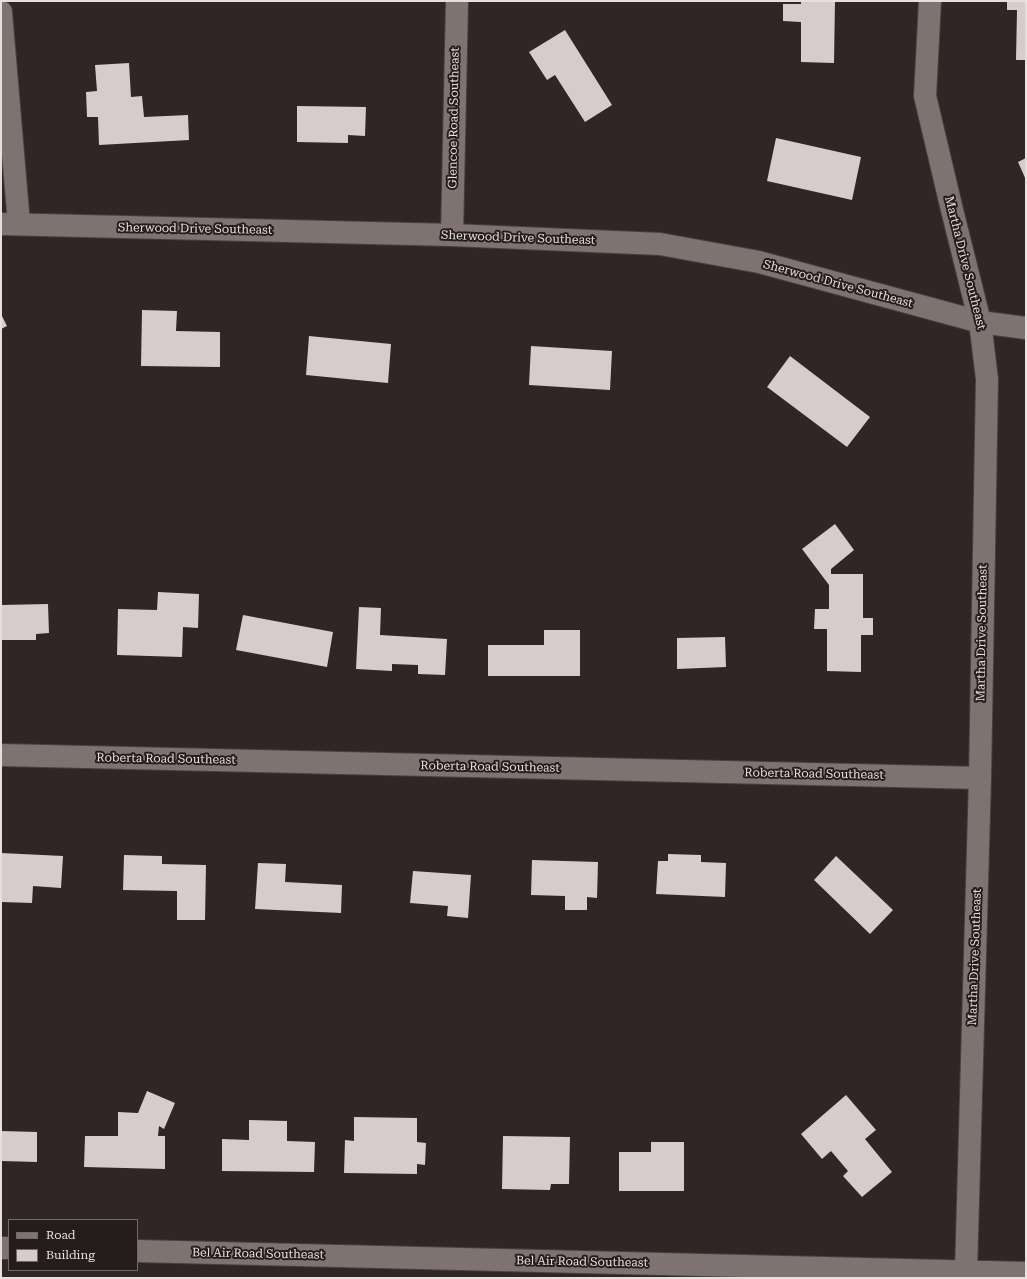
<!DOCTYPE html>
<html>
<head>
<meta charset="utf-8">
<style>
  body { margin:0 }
  #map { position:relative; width:1027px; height:1279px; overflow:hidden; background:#2f2625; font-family:"Roboto Serif",serif }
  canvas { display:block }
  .frame { position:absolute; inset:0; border:2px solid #e6dfdf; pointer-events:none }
  .legend { position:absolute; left:8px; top:1219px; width:130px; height:52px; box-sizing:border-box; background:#251c1c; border:1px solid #726a6a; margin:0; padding:5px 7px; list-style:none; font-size:12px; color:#e6dfdf }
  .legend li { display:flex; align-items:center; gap:8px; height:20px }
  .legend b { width:20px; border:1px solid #726a6a }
</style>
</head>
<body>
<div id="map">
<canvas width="1027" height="1279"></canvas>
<div class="frame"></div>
<ul class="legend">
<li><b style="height:5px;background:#7f7372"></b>Road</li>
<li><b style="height:11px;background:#d8cbcb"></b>Building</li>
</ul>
</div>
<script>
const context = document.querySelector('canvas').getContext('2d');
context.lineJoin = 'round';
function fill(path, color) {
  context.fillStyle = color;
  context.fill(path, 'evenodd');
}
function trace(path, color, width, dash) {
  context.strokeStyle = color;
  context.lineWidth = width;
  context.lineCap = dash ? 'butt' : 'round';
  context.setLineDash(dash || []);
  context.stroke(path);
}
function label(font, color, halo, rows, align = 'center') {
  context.font = font + ' "Roboto Serif",serif';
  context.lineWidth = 4;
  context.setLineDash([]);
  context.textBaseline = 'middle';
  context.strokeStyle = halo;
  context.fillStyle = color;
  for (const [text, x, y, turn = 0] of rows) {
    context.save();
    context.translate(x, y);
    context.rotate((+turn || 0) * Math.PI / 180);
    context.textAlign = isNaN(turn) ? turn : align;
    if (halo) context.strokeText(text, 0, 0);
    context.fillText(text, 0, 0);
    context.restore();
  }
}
fill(new Path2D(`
  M801,1H835L834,63L801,62V22L783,21V4H801Z
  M1007,1H1026V60H1016L1017,10H1007Z
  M565,30L612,105L585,122L555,75L547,80L529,52Z
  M129,63L131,97L142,96L144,117L188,115L189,140L99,145L98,117H87L86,92L97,91L95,65Z
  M297,106L366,107L365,136L348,135V143L297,142Z
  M776,138L861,157L852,200L767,181Z
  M1026,158V180L1018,162Z
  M142,310L177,311L176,331L220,332V367L141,366Z
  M1,314L7,326L1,329Z
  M309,336L391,344L388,383L306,375Z
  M531,346L612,351L610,390L529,385Z
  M790,356L870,417L847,447L767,387Z
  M835,524L854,550L831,569V574H863V618H873V635H861V672L827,671V629H814L815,609H829V585L802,549Z
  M158,592L199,594L198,628L183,627L182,657L117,655L118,609L157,610Z
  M48,604L49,633L36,634V640H1V605Z
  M359,607L381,608L380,635L447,639L445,675L418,674V665L392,664V671L356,669Z
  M243,615L333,632L327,667L236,650Z
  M544,630H580V676H488V645H544Z
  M725,637L726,667L677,669V638Z
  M1,853L63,856L61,888L33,886L32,903L1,902Z
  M668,854L701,855V862L726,863L725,897L656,894L658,861H668Z
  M124,855L162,856V864L206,865L205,920H177V891L123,890Z
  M836,856L893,910L870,934L814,880Z
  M532,860L598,862L597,898L587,897V910H565V896L531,895Z
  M258,863L286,864L285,882L342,885L341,913L255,909Z
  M413,871L471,875L468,918L447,916L448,906L410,903Z
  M147,1091L175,1103L164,1129L159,1126L158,1136H165V1169L84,1167L85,1136H118V1112L138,1113Z
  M846,1095L876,1130L865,1139L892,1172L862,1197L843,1176L848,1171L831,1151L822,1159L801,1134Z
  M354,1117L417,1118V1142L426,1143L425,1165L417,1164V1174L344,1173L345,1140L354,1141Z
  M249,1120L287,1121V1141L315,1142L314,1172L222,1171V1139L249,1140Z
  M1,1131L37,1132V1162L1,1161Z
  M503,1136L570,1137L569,1184H551L550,1190L502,1189Z
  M651,1142H684V1191H619V1152H651Z`), '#d8cbcb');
const minor = new Path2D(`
  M930,1L925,96L952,210L980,322L987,379L980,778L966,1272
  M1,12L19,224
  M1,224L452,235L660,244L759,262L980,322L1026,328
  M452,235L457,1
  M1,755L980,778
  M1,1248H9
  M137,1251L1026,1273`);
trace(minor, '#494140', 24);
trace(minor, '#7f7372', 22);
label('12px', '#e6dfdf', '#251c1c', [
  ["Glencoe Road Southeast",454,118,-89],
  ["Sherwood Drive Southeast",195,229,1],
  ["Sherwood Drive Southeast",518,238,2],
  ["Martha Drive Southeast",965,263,76],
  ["Sherwood Drive Southeast",838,284,15],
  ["Martha Drive Southeast",982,633,-89],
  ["Roberta Road Southeast",166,759,1],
  ["Roberta Road Southeast",490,767,1],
  ["Roberta Road Southeast",814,774,1],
  ["Martha Drive Southeast",975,957,-88],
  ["Bel Air Road Southeast",258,1254,1],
  ["Bel Air Road Southeast",582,1262,1]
]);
</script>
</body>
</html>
